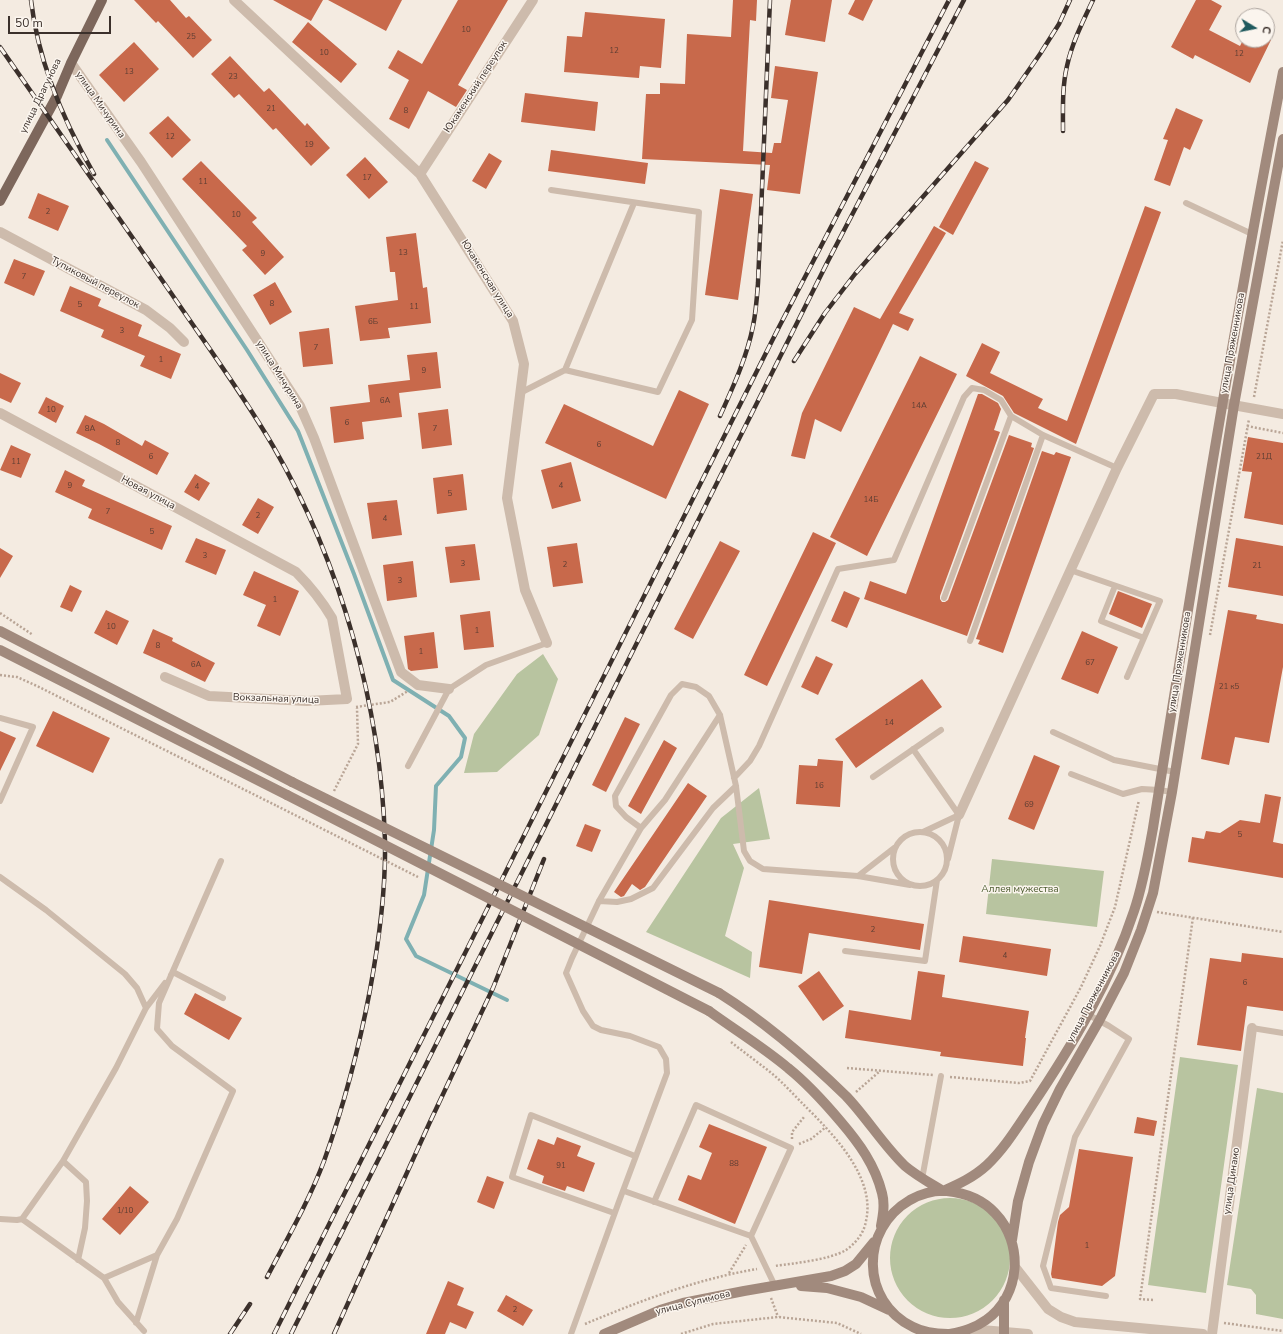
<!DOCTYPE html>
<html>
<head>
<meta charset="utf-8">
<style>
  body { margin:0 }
  #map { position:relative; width:1283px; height:1334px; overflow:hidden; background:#f4ebe1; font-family:"Nunito Sans",sans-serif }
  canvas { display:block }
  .north { position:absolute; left:1235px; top:8px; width:40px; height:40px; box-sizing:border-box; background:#fbf5ee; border:1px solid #aea6a0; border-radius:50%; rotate:100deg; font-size:11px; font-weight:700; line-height:16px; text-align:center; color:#3b302b }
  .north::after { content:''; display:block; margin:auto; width:14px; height:18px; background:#1f5a5e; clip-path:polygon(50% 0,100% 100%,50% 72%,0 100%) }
  .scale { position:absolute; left:8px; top:16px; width:103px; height:18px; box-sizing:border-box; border:2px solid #3b302b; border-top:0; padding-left:5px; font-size:12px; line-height:14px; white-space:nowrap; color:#3b302b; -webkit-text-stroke:3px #fbf5ee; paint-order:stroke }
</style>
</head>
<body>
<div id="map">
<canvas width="1283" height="1334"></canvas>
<div class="north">С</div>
<div class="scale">50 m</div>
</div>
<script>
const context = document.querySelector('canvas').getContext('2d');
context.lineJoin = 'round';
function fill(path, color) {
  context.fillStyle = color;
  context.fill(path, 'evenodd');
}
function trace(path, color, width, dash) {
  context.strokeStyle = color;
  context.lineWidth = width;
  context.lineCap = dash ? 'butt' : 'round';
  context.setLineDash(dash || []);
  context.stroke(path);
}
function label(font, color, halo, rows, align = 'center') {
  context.font = font + ' "Nunito Sans",sans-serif';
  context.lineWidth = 3;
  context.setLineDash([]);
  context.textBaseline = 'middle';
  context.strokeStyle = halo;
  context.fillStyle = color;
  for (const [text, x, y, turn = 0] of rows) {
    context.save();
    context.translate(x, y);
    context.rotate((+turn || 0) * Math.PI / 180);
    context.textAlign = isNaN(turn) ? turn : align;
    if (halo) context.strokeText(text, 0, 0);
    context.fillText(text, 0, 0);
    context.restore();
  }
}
fill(new Path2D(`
  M543,654L558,679L539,735L497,772L464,773L474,734L517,674Z
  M759,788L770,839L733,844L744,868L725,936L752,952L750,978L646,932L721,818Z
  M992,859L1104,871L1097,927L986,914Z
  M1180,1057L1238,1065L1206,1293L1148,1285Z
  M1257,1088L1283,1093V1319L1256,1314V1295L1251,1289L1227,1285Z
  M890 1258a60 60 0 1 1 120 0a60 60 0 1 1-120 0Z`), '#b8c4a0');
trace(new Path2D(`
  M107,140L247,350L298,431L354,574L393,680L449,716L465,738L461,757L436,786L434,830L424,895L406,939L416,956L507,1000`), '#7fb0b2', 4);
fill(new Path2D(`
  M134,0H170L186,18L189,16L212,40L193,58L158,21L156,23Z
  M273,0H323L311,21Z
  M328,0H402L386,31Z
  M458,0H508L458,85L467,90L456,107L428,91L409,129L389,119L409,80L388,68L398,50L422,64Z
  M733,0H757L756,21L750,20L743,151L772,153L774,143H781L788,100L771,98L775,66L818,72L800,194L767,190L770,165L642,159L646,94H660V83L685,84L687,34L731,37Z
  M791,0H832L825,42L785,35Z
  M855,0H873L863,21L848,14Z
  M1196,0H1211L1222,6L1209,30L1240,46L1243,40H1271L1250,83L1195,55L1193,59L1171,47Z
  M585,12L665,19L661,68L640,66L639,78L564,72L567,36L582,37Z
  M308,22L357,64L341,83L292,42Z
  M134,42L159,69L124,102L99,75Z
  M230,56L264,92L269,88L305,126L307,123L330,148L311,166L276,128L273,130L239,94L234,98L211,74Z
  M525,93L598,102L595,131L521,122Z
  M1176,108L1203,120L1190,150L1184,147L1170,186L1154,180L1168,140L1163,139Z
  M168,116L191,140L172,158L149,133Z
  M551,150L648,163L645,184L548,171Z
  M489,153L502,161L486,189L472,181Z
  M365,157L388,182L369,199L346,175Z
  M201,161L257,218L252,222L284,257L265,275L242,250L247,246L182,179Z
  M975,161L989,168L953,235L939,227Z
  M720,189L753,194L738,300L705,295Z
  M38,193L69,206L58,231L28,218Z
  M1145,206L1161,212L1076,444L1014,413L1003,396L966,376L982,343L1000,352L990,373L1043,399L1038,408L1067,421Z
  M934,226L946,233L899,313L914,319L908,331L893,324L841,432L815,419L805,459L791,456L802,413L854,307L880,319Z
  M416,233L423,288L427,287L431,323L388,328L390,338L360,341L355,306L398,300L395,272H390L386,237Z
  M14,259L45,271L34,296L4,283Z
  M275,282L292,312L270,325L253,295Z
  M70,286L101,299L98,306L142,325L138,336L181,354L171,379L140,366L145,356L101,337L104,330L60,311Z
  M329,328L333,364L303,367L299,332Z
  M437,352L441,388L399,393L402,417L362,422L364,439L334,443L330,407L370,402L368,385L410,380L407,355Z
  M920,356L957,374L867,556L830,537Z
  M0,373L21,383L11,403L0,398Z
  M679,390L709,404L666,499L545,443L564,404L653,446Z
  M978,394H982L998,403L1001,409L994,430L1000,432L940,596V599L942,602H945L948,600L1009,435L1032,443L1031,447L1034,448L967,636L864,599L870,581L906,594Z
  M46,397L64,406L56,423L38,413Z
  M448,409L452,445L422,449L418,413Z
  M85,415L104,424L142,446L145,440L169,453L157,475L99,444L76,433Z
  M1248,437L1283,443V525L1244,518L1252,472L1242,471Z
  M11,445L31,454L21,478L0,470Z
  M1042,451L1054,455L1056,452L1071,457L1003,653L978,644L980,640L976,639Z
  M571,462L581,501L552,509L541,470Z
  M65,470L85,480L82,486L172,526L162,550L88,518L92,509L55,492Z
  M195,474L210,483L199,501L184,492Z
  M463,474L467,510L437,514L433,478Z
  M258,498L274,507L258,534L242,525Z
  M397,500L402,535L372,539L367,503Z
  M813,532L836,543L767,686L744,675Z
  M196,538L226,550L216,575L185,562Z
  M1236,538L1283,546V596L1228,587Z
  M720,541L740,551L693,639L674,629Z
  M577,543L583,583L553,587L547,547Z
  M475,544L480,580L450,583L445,547Z
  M0,548L13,556L0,578Z
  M413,561L417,597L387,601L383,565Z
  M254,571L299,591L280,636L257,626L266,605L243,595Z
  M70,585L82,591L72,612L60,607Z
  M844,591L860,598L847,628L831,621Z
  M1118,591L1152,604L1142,628L1109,614Z
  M106,610L129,621L117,645L94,633Z
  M1228,610L1257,615L1256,619L1283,624V667L1269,743L1235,737L1229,765L1201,759Z
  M490,611L494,647L464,650L460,615Z
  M153,629L173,638L172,641L215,663L205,682L170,665L143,653Z
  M1082,631L1118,647L1098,694L1061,679Z
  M434,632L438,668L411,671L408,669L404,636Z
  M816,656L833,664L818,695L801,687Z
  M922,679L942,707L856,768L835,739Z
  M53,711L110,738L93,773L36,746Z
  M625,717L640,724L606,792L592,785Z
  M0,731L16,738L0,771Z
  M664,740L677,748L641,814L628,806Z
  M1034,755L1060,766L1034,830L1008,819Z
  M818,759L843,761L840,807L796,804L799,765L817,766Z
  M688,783L707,796L645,887L640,890L632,884L624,896L621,897L614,892Z
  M1265,794L1281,797L1273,842L1283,844V878L1188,862L1192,837L1204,839L1206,831L1220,833L1240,820L1260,823Z
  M585,824L601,830L592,852L576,846Z
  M769,900L924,924L920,950L809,933L802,974L759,967Z
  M963,936L1051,949L1047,976L959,962Z
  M1242,953L1283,958V1011L1247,1006L1241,1051L1197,1045L1210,958L1241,962Z
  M819,971L844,1006L823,1021L798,986Z
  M918,971L945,975L942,997L1029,1011L1025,1038H1026L1023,1066L940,1056L941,1052L845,1038L849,1010L911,1020Z
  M195,993L242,1018L229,1040L184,1014Z
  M1137,1117L1157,1121L1154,1136L1134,1133Z
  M709,1124L767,1147L735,1224L678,1200L688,1175L701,1180L712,1153L699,1147Z
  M557,1137L581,1146L577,1156L595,1163L584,1192L567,1186L565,1191L542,1183L544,1176L527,1169L538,1139L554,1145Z
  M1079,1149L1133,1157L1115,1276L1102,1286L1052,1278L1051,1274L1058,1222L1060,1215L1069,1207Z
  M487,1176L504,1182L494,1209L477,1202Z
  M130,1186L149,1202L120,1235L102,1219Z
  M448,1281L464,1288L457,1305L474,1312L466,1329L450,1322L445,1334H426Z
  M506,1295L533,1310L523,1326L497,1311Z`), '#c8694b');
trace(new Path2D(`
  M1254,397L1283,240
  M1247,426L1283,433
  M0,613L33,635
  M1210,635L1249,419
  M0,675L17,677L37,686L277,806
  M356,707L390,702L408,691
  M334,791L358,744L357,708
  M1157,912L1283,932
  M731,1042C746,1054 762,1065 776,1077C786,1086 795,1096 804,1105C833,1134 876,1177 866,1221C864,1233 856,1243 846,1250C829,1260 795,1263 775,1266
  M847,1068L933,1075
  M950,1077L1019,1083L1030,1081L1081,987L1100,946L1115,907L1139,800
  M856,1092L880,1071
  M792,1139V1132L804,1117
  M799,1144L811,1139L826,1127
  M729,1273L746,1245
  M771,1298L778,1317
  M1153,1300L1140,1299L1193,917
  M1224,1323L1283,1331
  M585,1324C640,1301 697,1279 757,1269
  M681,1334L713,1324L778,1317L837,1323L861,1334`), '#b9a596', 2.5, [2, 2]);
trace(new Path2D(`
  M1186,203L1252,234
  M565,370L634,203
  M520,393L565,370L658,392L692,320L699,212L551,190
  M1070,570L1160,601L1127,677
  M1115,586L1101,621L1144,638
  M944,598L1011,416
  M970,641L1043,435
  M0,718L33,727L0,801
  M1053,732L1114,760L1175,772
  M913,749L959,815L948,859
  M408,766L449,689L486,665L547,643
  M1071,774L1123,794L1142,789L1159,790L1172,792
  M873,777L941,730
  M734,778L750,761L759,746L838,569L894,560L964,397L972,388L984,390L1001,400L1011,416L1043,435L1117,468
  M641,828L626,817L616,806L615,796L671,695L682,684L696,687L709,696L720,715L736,786L744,851L750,861L763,869L858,876L910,885
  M893 859a27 27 0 1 1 54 0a27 27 0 1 1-54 0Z
  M923,832L959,815
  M858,876L894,848
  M0,877L46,910L125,974L137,988L146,1008
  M599,901L617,902L631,899L653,888L713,808L736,786
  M845,951L925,961L937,880
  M171,975L173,972L223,998
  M1087,1014L1109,1026L1129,1039L1075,1137L1043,1266L1051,1288L1106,1296
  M1252,1028L1283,1033
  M922,1179L941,1076
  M624,1191L751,1236L775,1286
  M654,1202L696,1105L791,1148L751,1236
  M614,1213L512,1177L531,1115L635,1156
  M0,1219L17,1220L22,1219L104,1278L118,1302L144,1331
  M22,1219L63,1161
  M78,1260L85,1228L87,1201L86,1182L63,1161L116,1068L146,1008L165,983
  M104,1278L157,1255
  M136,1323L157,1255L177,1219L233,1091L172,1046L157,1029L159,1003L221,861
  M571,1334C602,1247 634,1160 667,1073L666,1059L659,1047L630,1036L601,1030L593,1026L583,1011L566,973L572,958L599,901L641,828L665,800L720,715`), '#cdbbac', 6);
trace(new Path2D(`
  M234,0L420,174L513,321L524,364L507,498L525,590L547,643
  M71,63L141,162L300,406L314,438L401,672L418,685L449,689
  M420,174L533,0
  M0,232L146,310L170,328L184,342
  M0,413L296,572C310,586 322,601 332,618L347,699L307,701L209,696L165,677
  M959,815L1117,468L1154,394H1176L1222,403
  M1212,1334L1252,1028`), '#cdbbac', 10);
trace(new Path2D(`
  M1222,403L1283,414
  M1015,1267L1048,1309L1061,1317L1075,1322L1203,1334
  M970,1329L1028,1334`), '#cdbbac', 10);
trace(new Path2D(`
  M0,631L292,782
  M0,650L287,795
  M719,993C765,1022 807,1058 846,1096C867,1118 883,1145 905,1166C917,1176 930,1183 943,1191
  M709,1011C735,1030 763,1047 788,1068C808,1084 825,1103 841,1122C859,1143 875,1165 882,1193C885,1204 883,1215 881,1226
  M943,1191C959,1184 974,1177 987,1165C1005,1148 1018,1126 1031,1107C1072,1046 1111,981 1134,911C1143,885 1148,856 1153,828C1193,576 1234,323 1283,72
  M1012,1240L1018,1201L1029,1162L1043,1124L1060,1089L1099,1021L1124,973L1141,930L1153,893L1172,792L1234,405L1283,139
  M801,1286L827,1288L861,1297L889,1310
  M1004,1300V1334
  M604,1334L660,1310L683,1303L744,1291L831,1276L845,1271L856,1264L874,1242
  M948,1334C936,1334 924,1333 913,1327C860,1301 860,1229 910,1200C921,1194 934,1190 947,1191C966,1193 983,1200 995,1213C1024,1243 1021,1296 986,1320C975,1328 964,1331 950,1334`), '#a18a7d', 10);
trace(new Path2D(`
  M0,201L57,96L71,63L102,0`), '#7d675c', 10);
const rail = new Path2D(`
  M31,0C38,62 63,120 94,174
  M0,47C57,129 114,211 171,293C205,343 242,393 273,446C341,563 381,706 385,841C386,891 379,941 370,990C359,1048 344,1105 324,1161C309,1201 287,1239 267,1277
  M1063,131C1063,110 1062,87 1067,66C1072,43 1083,21 1093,0
  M794,361L825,313L855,274L1008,100L1040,54L1059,24L1070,0
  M720,416C733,387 747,357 753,326C756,312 757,297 758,283L770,0
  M230,1334L250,1304
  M274,1334L779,327L949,0
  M291,1334L828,261L964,0
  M334,1334L429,1124L493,988L544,859`);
trace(rail, '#3b302b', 4.5);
trace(rail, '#fbf5ee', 3, [9]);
trace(new Path2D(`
  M277,806L418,877`), '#b9a596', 2.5, [2, 2]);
trace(new Path2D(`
  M292,782L719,993
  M287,795L709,1011`), '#a18a7d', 10);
label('8px', '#5e3e33', null, [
  ["10",466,30],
  ["25",191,37],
  ["12",614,51],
  ["10",324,53],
  ["12",1239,54],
  ["13",129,72],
  ["23",233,77],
  ["21",271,109],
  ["8",406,111],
  ["12",170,137],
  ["19",309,145],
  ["17",367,178],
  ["11",203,182],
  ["2",48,212],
  ["10",236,215],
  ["13",403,253],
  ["9",263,254],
  ["7",24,277],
  ["8",272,304],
  ["5",80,305],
  ["11",414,307],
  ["6Б",373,322],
  ["3",122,331],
  ["7",316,348],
  ["1",161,360],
  ["9",424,371],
  ["6А",385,401],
  ["14А",919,406],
  ["10",51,410],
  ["6",347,423],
  ["8А",90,429],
  ["7",435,429],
  ["8",118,443],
  ["6",599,445],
  ["6",151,457],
  ["21Д",1264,457],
  ["11",16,462],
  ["9",70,486],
  ["4",561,486],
  ["4",197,487],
  ["5",450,494],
  ["14Б",871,500],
  ["7",108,512],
  ["2",258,516],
  ["4",385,519],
  ["5",152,532],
  ["3",205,556],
  ["3",463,564],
  ["2",565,565],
  ["21",1257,566],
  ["3",400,581],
  ["1",275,600],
  ["10",111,627],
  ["1",477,631],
  ["8",158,646],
  ["1",421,652],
  ["67",1090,663],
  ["6А",196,665],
  ["21 к5",1229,687],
  ["14",889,723],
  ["16",819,786],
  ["69",1029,805],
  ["5",1240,835],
  ["2",873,930],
  ["4",1005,956],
  ["6",1245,983],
  ["88",734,1164],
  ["91",561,1166],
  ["1/10",125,1211],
  ["1",1087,1246],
  ["2",515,1310]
]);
label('10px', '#3b302b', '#fbf5ee', [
  ["Юкаменский переулок",476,87,-57],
  ["улица Драгунова",41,96,-64],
  ["улица Мичурина",100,105,55],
  ["Юкаменская улица",487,279,58],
  ["Тупиковый переулок",95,283,28],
  ["улица Пряженникова",1233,343,-80],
  ["улица Мичурина",279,375,58],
  ["Новая улица",148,493,28],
  ["улица Пряженникова",1180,662,-81],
  ["Вокзальная улица",276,699,2],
  ["улица Пряженникова",1094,997,-62],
  ["улица Динамо",1232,1181,-82],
  ["улица Сулимова",693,1303,-14]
]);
label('10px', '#4a5a2e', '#fbf5ee', [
  ["Аллея мужества",1020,890]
]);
</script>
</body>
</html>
